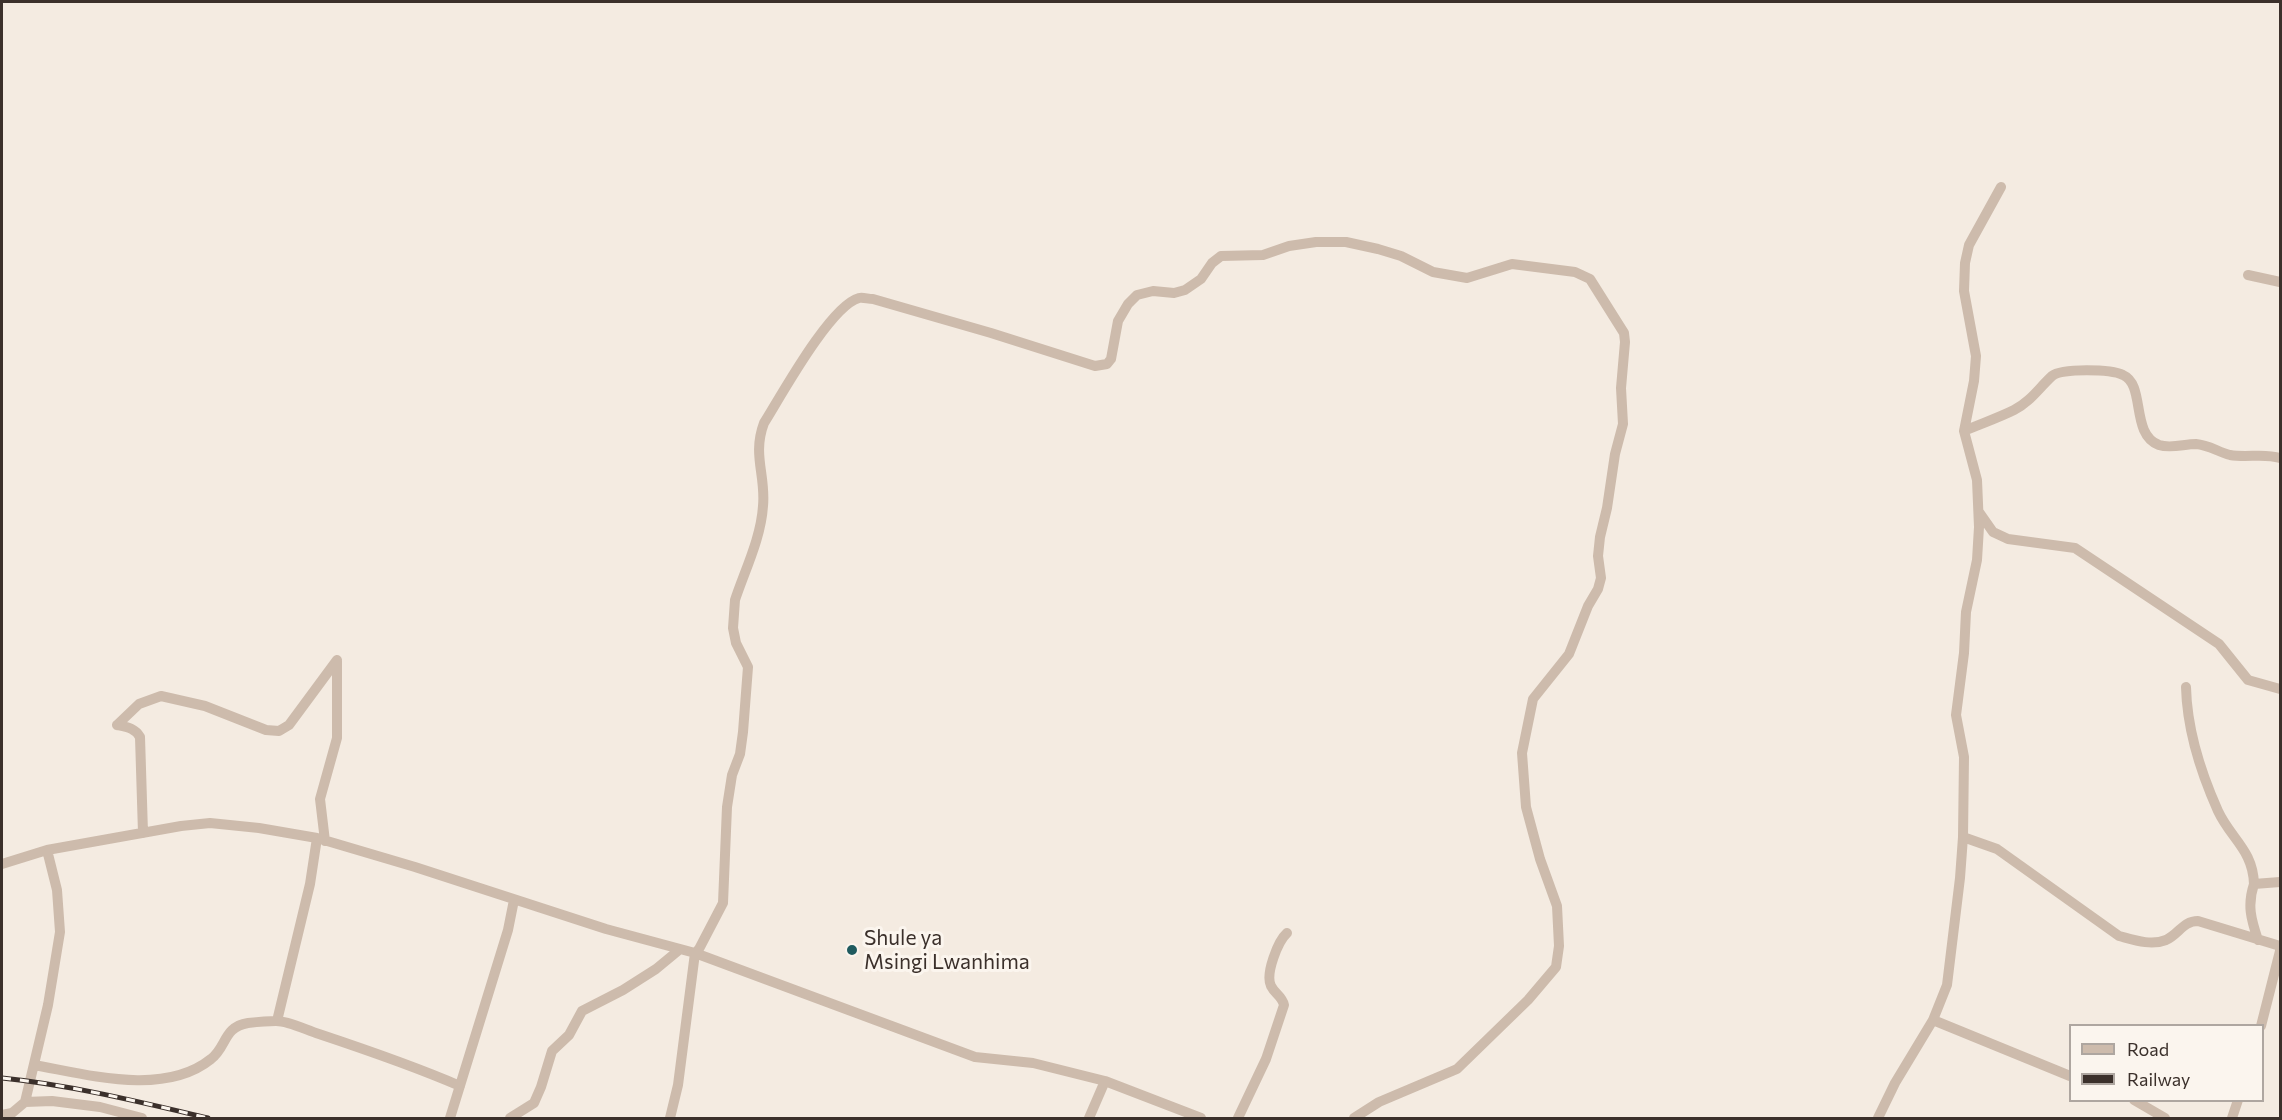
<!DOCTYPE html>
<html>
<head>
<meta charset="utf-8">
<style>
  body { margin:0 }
  #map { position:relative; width:2282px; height:1120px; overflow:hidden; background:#f4ebe1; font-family:Commissioner,sans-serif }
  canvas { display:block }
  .frame { position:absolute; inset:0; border:3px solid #3b302b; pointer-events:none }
  .legend { position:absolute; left:2069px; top:1024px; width:195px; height:78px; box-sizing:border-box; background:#fbf5ee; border:2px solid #aea6a0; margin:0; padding:8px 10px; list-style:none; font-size:18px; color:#3b302b }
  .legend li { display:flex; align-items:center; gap:12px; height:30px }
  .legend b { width:30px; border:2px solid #aea6a0 }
</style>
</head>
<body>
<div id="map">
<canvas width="2282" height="1120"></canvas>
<div class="frame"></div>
<ul class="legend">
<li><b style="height:8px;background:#cdbbac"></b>Road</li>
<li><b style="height:8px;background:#3b302b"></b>Railway</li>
</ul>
</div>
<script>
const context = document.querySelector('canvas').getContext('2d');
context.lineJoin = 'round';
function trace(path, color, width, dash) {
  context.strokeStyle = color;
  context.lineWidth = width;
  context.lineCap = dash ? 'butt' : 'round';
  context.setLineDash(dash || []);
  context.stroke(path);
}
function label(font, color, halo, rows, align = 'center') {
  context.font = font + ' Commissioner,sans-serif';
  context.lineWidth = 6;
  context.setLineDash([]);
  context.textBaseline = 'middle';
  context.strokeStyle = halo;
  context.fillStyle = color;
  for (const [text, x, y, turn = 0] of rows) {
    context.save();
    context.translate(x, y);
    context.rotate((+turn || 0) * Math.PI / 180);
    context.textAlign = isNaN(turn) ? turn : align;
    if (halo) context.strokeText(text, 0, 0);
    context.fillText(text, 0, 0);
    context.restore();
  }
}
trace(new Path2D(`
  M2248,275L2280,282
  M1964,431C1980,424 1998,418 2014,410C2030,402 2039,388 2052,376C2062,368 2111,369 2123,375C2146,385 2130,434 2159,445C2171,449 2184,444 2196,444C2209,445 2218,452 2230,455C2247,458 2264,453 2280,458
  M1979,512L1993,532L2008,539L2075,548L2219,644L2248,680L2280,689
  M2186,687C2187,729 2201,773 2218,811C2231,839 2253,850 2254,884
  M117,725L139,704L161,696L205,706L266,730L279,731L289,725L337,660
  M117,725C127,727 135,728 140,737L143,833
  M1963,837L1997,849L2119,936C2134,940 2151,946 2166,940C2179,934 2183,921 2198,921L2280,946
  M325,841L320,799L337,738V661
  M2,864L47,850L181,826L210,823L259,828L317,838L415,867L606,929L695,953L975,1057L1033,1063L1105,1081L1201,1118
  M2258,940C2251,919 2247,905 2254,884L2280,882
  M1933,1020L2070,1076
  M277,1021L310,884L317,838
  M2261,1026L2280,951
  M34,1065C86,1074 164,1097 211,1059C227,1047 223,1027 248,1023C257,1022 267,1021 276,1021C289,1021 306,1030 319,1034C367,1050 414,1066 460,1086
  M2134,1100L2165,1118
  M25,1102L48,1005L60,932L57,890L47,850
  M2,1115L12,1113L25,1102L52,1101L100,1107L142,1118
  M450,1118L508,930L514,900
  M510,1118L534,1103L541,1087L552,1051L569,1035L582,1011L623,990L656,969L679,950
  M670,1118L678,1085L695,953L699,949L723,903L727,807L732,775L740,754L743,732L748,667L736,643L733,628L735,600C745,570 761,538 763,506C766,475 752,455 764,423C781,396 830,306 859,298C863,297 868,299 873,299L991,333L1095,366L1107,364L1111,359L1118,321L1128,304L1137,295L1153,291L1174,293L1185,290L1201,279L1212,263L1221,256L1263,255L1289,246L1316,242H1346L1378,249L1401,256L1433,272L1467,278L1512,264L1575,272L1590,279L1624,333L1625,342L1621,388L1623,424L1615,454L1607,508L1600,537L1598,556L1601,578L1598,589L1588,606L1569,654L1533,699L1522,753L1526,807L1540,859L1557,906L1559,946L1556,967L1528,1000L1457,1069L1379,1102L1354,1118
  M1089,1118L1105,1081
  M1238,1118L1266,1059L1284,1005C1282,996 1275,994 1271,986C1265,974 1278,941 1287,933
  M1878,1118L1895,1083L1933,1020L1947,985L1960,878L1963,837L1964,757L1956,715L1964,653L1966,612L1977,560L1979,527L1977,480L1964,431L1974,381L1976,356L1964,291L1965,263L1969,245L2001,187
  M2232,1118L2238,1100`), '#cdbbac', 10);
const rail = new Path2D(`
  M2,1078C71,1085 140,1102 208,1118`);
trace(rail, '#3b302b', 5);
trace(rail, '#fbf5ee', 3, [9]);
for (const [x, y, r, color] of [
  [852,950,6,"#1f5a5e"]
]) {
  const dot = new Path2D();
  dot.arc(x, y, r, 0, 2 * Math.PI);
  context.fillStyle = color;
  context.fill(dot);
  trace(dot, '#fbf5ee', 2);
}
label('21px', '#3b302b', '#fbf5ee', [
  ["Shule ya",864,938],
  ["Msingi Lwanhima",864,962]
], 'left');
</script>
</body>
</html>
